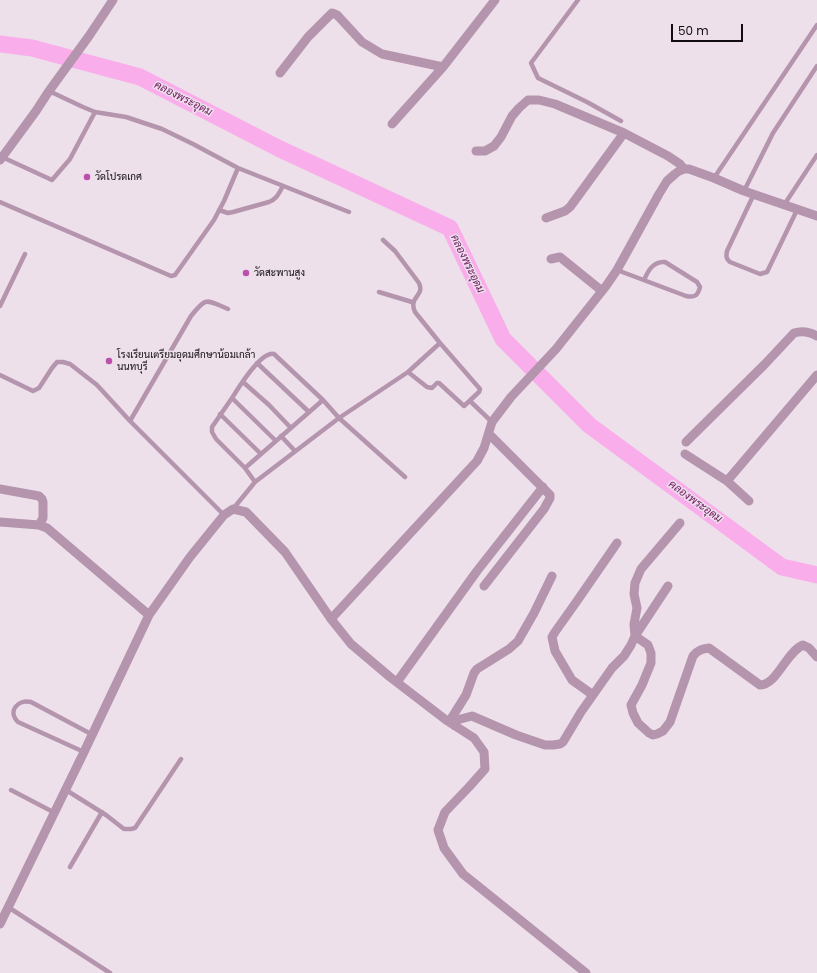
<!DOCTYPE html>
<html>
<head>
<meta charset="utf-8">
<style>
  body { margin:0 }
  #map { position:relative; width:817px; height:973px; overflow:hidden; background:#ede0ea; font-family:Poppins,sans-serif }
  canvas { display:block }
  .scale { position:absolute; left:671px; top:24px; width:72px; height:18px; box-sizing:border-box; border:2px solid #100c0f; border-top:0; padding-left:5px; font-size:12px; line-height:14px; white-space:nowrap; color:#100c0f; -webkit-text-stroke:3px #ede0ea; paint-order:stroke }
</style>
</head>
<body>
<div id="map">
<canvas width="817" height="973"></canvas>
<div class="scale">50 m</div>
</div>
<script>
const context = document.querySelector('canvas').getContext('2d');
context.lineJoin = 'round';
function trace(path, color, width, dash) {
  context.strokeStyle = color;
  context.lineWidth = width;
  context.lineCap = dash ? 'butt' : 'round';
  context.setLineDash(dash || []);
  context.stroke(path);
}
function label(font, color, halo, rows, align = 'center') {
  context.font = font + ' Poppins,Sarabun,sans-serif';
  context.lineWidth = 3;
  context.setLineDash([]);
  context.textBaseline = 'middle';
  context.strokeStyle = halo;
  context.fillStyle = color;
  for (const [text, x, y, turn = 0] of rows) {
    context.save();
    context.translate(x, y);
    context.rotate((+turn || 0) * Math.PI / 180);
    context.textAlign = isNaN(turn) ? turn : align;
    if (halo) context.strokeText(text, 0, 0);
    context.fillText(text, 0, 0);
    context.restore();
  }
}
trace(new Path2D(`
  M0,44L32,48L140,77L280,149L450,228L503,339L589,425L782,567L817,575`), '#f9aeeb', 17);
trace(new Path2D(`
  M578,0L531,63L538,78L587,102L621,121
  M49,91L83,107L95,112L126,117L162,129L193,144L238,168L349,212
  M2,157L52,180L70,159L95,112
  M714,178L817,25
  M744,191L773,133L817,66
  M754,194L727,251C726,256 726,259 730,262L760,274L767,272L797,210
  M0,202L171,276L175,275L214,220L224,201L238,168
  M784,205L817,155
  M219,210L228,213L233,212L269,202C277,199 279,193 283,186
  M383,240L395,251L419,283C425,297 408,296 415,312L440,343L480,389L479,392L464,406L439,383H437L432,388L427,387L408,372
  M617,270L686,296C695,298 698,295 700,287L697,282L665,262C653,261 648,271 644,280
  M379,292L412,302
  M0,306L25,254
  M257,363L309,412
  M0,375L33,391L39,388L52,368L57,362H63L70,364L97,385L130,421L224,515
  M243,382L269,405L291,428
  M232,398L212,427V432L216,439L245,468L255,482
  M470,401L492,422
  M220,414L261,454
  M130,421L191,316C207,296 206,300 228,309
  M281,436L295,451
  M276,441L232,398C239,387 261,351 274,354L323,400L339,418L405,477
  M245,468L323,400
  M233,509L255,482L339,418L408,372L440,343
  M84,752L18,722C7,711 18,699 31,702L93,735
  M11,790L55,813
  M66,790L106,815L124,829H131L135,828L181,759
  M70,867L102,812
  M8,907L110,973`), '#b594ae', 4.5);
trace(new Path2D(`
  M280,73L308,37L332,13L337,15L339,17L362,42L382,54L443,67
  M392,124L443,67L495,0
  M476,151H485L494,146L501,137L512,116L519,108L528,100H539L555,104L624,133L668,156L680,164L684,169
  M0,160L36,111L49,91L89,36L113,0
  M546,218L565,211L570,207L624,133
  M551,259L560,257L602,291
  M686,442L765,364L794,333C803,330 810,332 817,336
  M685,454L727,481
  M0,489L39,496L42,499L43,502V518L39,525
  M749,501L727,481L817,375
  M0,522L39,525L47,528L149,615
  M484,586L544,509L550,498V495L489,434
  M668,586L635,636L648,645L651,653V663L642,685L631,705L633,713L638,723L649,733L653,735L657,734L663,731L670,722L693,656C698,650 702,649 709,648L760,685C777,685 786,652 803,645L809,648L817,657
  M331,619L477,461L484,448L492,422L511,397L556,349L606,286L617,270L659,194L667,181L675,174L679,171L684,169H689L714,178L744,191L817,216
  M397,682L477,571L543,487
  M593,695L572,680L555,651L552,637L555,632L577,601L617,543
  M449,722L466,695L474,673L477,669L509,649L518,641L534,613L552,576
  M455,726L457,720L472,716L516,735L545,745H553L560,744L563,742L581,712L612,668L624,656L631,645L635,636L634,624L637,608L634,594L635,583L641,569L680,523
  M0,924L84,752L149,615L190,557L224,515L233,509L246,512L285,552L331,619L351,644L390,677L446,720L474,738L484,752L485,769L469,787L445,812L438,830L444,848L463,874L586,973`), '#b594ae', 9);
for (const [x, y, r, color] of [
  [87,177,4,"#bc4eac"],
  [246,273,4,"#bc4eac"],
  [109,361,4,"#bc4eac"]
]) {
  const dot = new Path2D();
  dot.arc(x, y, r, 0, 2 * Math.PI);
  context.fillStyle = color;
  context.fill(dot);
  trace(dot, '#ede0ea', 1.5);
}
label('10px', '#100c0f', '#ede0ea', [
  ["วัดโปรดเกศ",95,177],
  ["วัดสะพานสูง",254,273],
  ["โรงเรียนเตรียมอุดมศึกษาน้อมเกล้า",117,355],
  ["นนทบุรี",117,367]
], 'left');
label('italic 11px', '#711b66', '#ede0ea', [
  ["คลองพระอุดม",183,99,27],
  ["คลองพระอุดม",467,264,64],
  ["คลองพระอุดม",695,502,36]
]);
</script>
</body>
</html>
